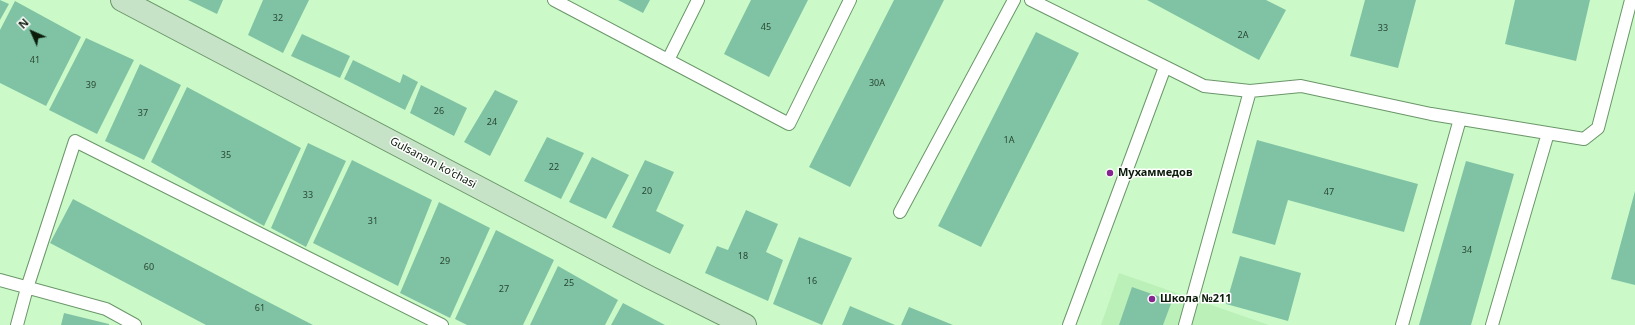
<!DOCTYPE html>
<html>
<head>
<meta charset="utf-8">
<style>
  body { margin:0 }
  #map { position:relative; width:1635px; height:325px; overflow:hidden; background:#cbfac8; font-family:"Noto Sans",sans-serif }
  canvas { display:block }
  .north { position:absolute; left:12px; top:12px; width:40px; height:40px; -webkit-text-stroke:3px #fff; paint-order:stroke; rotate:315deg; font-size:11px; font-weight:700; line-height:16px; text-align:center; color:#0b1c0b }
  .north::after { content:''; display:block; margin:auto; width:14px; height:18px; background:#0b1c0b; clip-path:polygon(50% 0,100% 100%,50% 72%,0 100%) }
</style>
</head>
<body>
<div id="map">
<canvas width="1635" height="325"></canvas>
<div class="north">N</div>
</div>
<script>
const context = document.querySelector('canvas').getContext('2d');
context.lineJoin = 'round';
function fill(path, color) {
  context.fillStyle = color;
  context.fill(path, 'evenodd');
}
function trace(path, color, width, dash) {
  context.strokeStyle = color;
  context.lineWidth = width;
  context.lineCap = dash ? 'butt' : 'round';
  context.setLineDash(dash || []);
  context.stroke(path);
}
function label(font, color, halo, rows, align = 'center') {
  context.font = font + ' "Noto Sans",sans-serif';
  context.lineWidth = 3;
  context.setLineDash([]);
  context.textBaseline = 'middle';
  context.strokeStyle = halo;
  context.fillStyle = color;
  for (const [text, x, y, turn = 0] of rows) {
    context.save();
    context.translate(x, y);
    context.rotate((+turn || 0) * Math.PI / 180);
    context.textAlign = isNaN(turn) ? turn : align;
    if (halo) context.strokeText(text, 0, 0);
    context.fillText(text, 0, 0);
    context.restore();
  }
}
fill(new Path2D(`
  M1119,273L1269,325H1101Z`), '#bbf0b9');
fill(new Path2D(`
  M0,0L9,4L0,20Z
  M188,0H223L217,14Z
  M263,0H309L283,53L248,35Z
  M618,0H650L643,13Z
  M751,0H808L769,77L724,54Z
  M894,0H944L850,187L809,167Z
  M1147,0H1266L1286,10L1259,60Z
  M1365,0H1416L1398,68L1350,56Z
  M1515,0H1590L1576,61L1505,44Z
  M15,1L81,37L46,106L0,83V30Z
  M1036,32L1079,53L981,247L938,226Z
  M302,34L350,56L340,78L291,56Z
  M86,38L134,60L97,134L49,110Z
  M353,60L400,83L403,74L418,82L405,110L344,79Z
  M140,64L181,85L144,160L105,141Z
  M421,85L467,108L454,136L410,113Z
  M187,87L301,148L264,226L151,162Z
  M495,90L518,101L490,156L464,142Z
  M547,137L584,153L561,199L524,181Z
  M1257,140L1418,184L1404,232L1288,200L1275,245L1232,233Z
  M308,143L346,161L306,247L271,228Z
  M592,157L629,175L606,219L569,202Z
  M352,160L432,200L398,286L313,243Z
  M645,160L674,172L656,211L684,225L670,254L612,227Z
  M1466,161L1514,174L1471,325H1419Z
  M1635,191V285L1611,279Z
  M73,199L249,292L313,325H206L50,243Z
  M439,202L490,228L450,318L400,293Z
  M746,210L778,224L766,252L783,260L768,301L705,273L717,246L728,250Z
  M496,230L554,260L523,325H467L455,319Z
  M799,237L852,258L822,325L773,304Z
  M1240,256L1301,273L1288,321L1226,304Z
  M558,266L618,300L605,325H530Z
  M1132,287L1172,301L1163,325H1119Z
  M623,303L665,325H611Z
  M850,306L895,325H842Z
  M909,307L953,325H901Z
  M64,313L109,324V325H61Z`), '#80c3a4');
const lane = new Path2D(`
  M554,0L789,124L850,0
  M1031,0L1204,86L1250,91L1301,86L1431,114L1584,139L1598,128L1631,0
  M668,60L698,0
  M900,212L1014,0
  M0,280L106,309L135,325
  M17,325L27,288L75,141L442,325
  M1069,325L1165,67
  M1185,325L1250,91
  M1402,325L1460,119
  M1492,325L1548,133`);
const secondary = new Path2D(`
  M122,0L649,277L745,325`);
trace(lane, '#6a9669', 14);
trace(secondary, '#6a9669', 24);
trace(lane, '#fff', 12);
trace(secondary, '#c6e3c7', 22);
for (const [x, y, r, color] of [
  [1110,173,4,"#852690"],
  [1152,299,4,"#852690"]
]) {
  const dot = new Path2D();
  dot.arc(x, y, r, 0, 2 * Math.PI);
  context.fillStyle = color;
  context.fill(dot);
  trace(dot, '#fff', 1.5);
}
label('9px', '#284631', null, [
  ["32",278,18],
  ["45",766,27],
  ["33",1383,28],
  ["2A",1243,35],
  ["41",35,60],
  ["30A",877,83],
  ["39",91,85],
  ["26",439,111],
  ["37",143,113],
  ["24",492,122],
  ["1A",1009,140],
  ["35",226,155],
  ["22",554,167],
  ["20",647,191],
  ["47",1329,192],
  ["33",308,195],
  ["31",373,221],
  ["34",1467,250],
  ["18",743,256],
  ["29",445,261],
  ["60",149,267],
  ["16",812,281],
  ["25",569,283],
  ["27",504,289],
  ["61",260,308]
]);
label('11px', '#0b1c0b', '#fff', [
  ["Gulsanam ko'chasi",433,163,28]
]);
label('bold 11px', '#0b1c0b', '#fff', [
  ["Мухаммедов",1118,173],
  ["Школа №211",1160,299]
], 'left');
</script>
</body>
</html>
